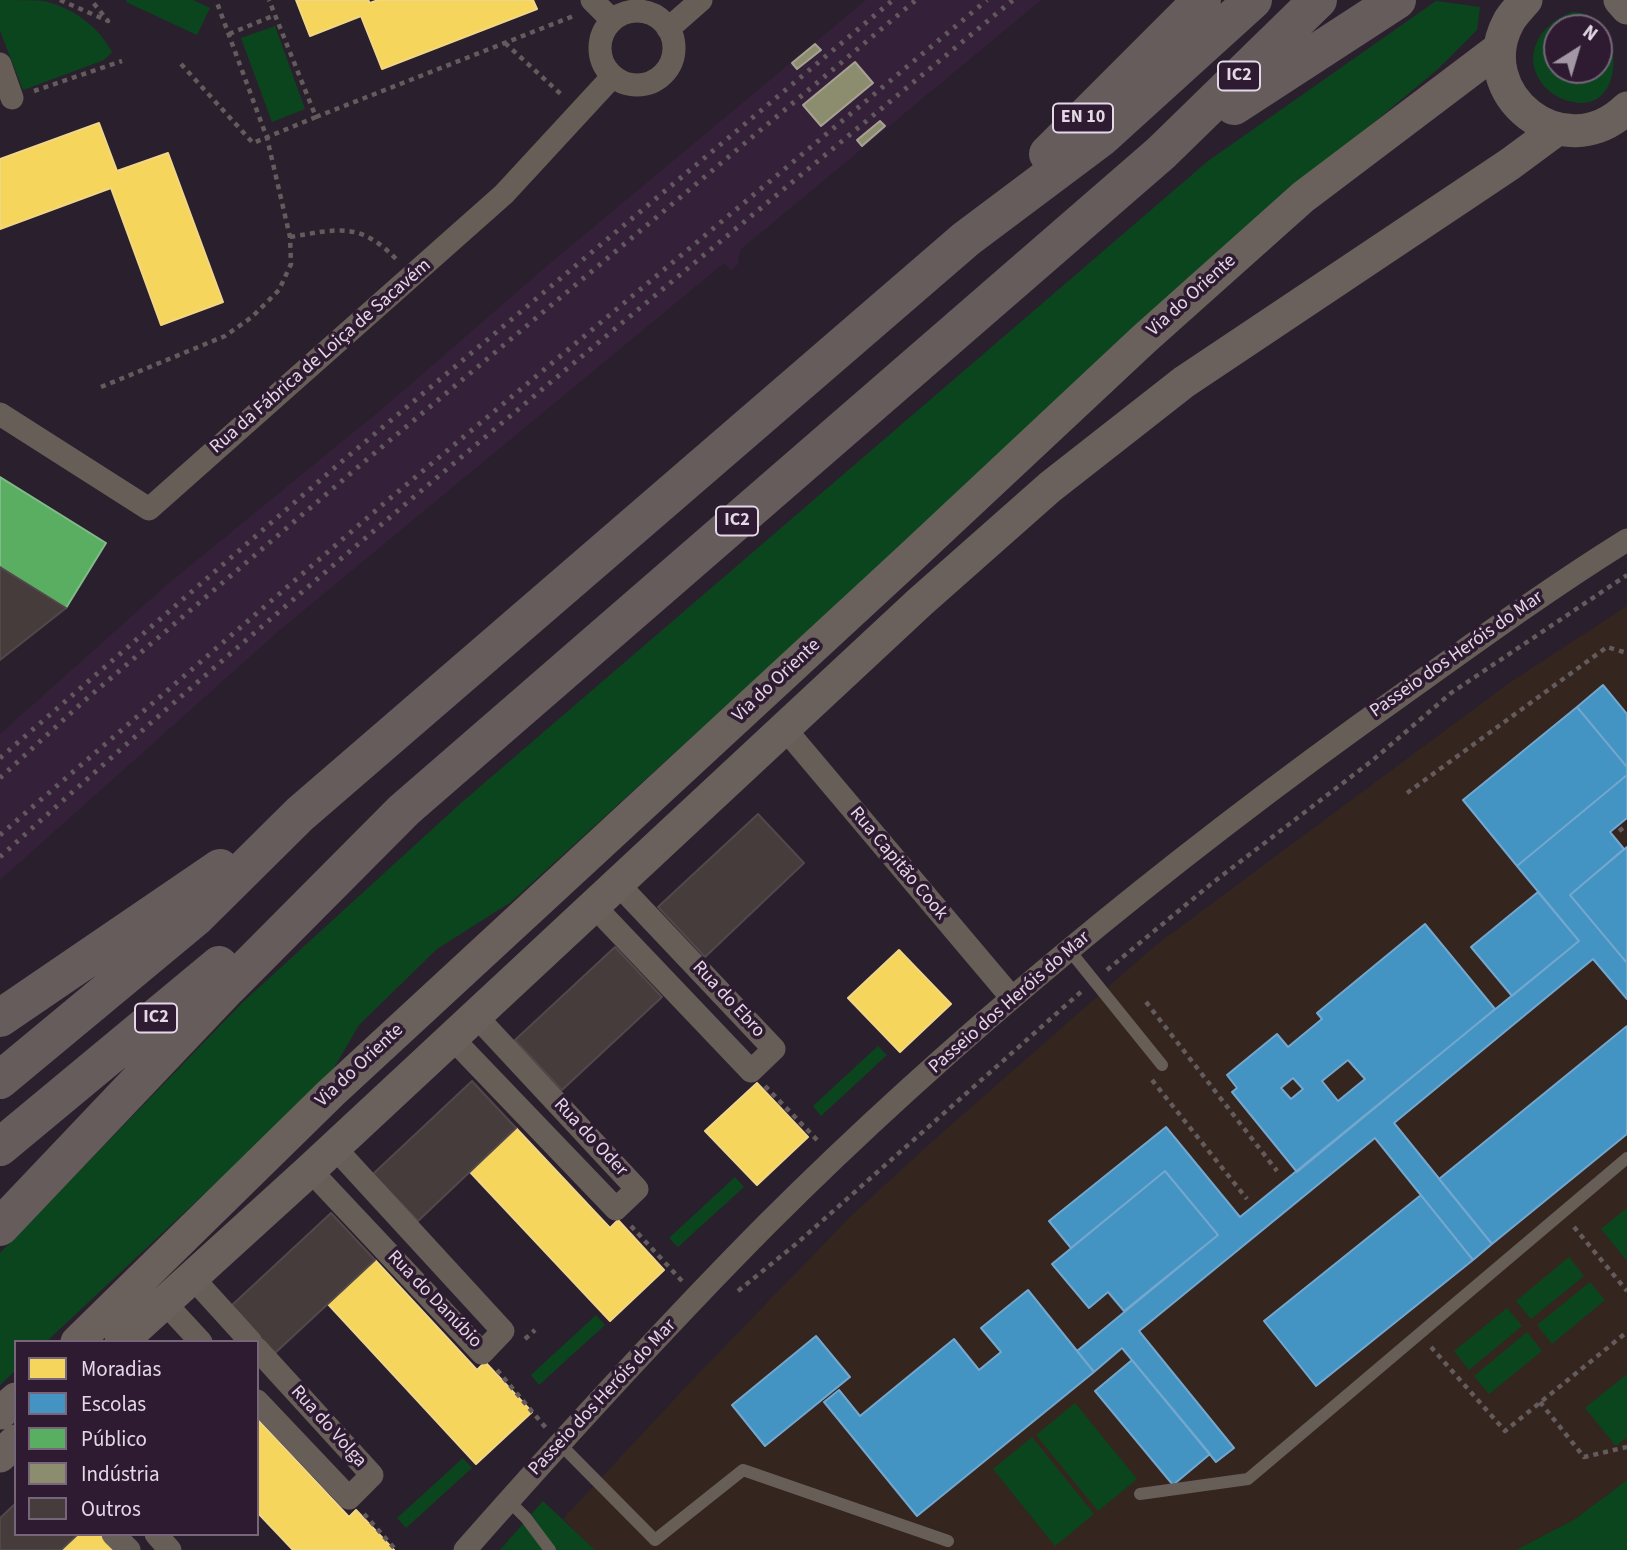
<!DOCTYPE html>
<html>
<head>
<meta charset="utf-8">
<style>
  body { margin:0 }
  #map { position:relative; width:1627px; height:1550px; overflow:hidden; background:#2a202d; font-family:"Source Sans 3",sans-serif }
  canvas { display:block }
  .legend { position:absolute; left:14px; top:1340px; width:245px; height:196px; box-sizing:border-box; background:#2e1b32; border:2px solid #77667a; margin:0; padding:9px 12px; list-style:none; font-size:21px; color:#e4d7e6 }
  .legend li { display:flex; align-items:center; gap:14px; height:35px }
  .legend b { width:35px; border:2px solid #77667a }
  .north { position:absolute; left:1543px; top:14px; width:70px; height:70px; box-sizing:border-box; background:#2e1b32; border:2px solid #77667a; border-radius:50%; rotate:37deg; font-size:19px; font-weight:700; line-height:28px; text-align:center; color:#e4d7e6 }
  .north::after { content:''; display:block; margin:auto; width:24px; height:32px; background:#a397a5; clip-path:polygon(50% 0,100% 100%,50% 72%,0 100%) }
</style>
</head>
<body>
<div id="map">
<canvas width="1627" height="1550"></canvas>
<ul class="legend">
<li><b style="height:19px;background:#f6d55c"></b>Moradias</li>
<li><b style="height:19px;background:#4393c3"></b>Escolas</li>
<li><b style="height:19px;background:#5aae61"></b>Público</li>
<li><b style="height:19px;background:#8c8c6e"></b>Indústria</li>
<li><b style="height:19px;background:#463c3c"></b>Outros</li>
</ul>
<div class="north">N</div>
</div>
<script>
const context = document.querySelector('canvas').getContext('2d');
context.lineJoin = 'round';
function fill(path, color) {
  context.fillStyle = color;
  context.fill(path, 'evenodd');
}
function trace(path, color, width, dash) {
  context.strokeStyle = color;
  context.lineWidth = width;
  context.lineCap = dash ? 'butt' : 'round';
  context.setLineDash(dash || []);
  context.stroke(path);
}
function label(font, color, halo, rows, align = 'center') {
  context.font = font + ' "Source Sans 3",sans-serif';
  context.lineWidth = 7;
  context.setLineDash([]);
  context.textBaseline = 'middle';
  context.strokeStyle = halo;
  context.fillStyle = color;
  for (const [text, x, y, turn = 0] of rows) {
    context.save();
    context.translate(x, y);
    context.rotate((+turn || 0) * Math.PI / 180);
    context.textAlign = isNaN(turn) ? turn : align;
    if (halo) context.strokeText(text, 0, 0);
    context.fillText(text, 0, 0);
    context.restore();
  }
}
fill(new Path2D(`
  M866,0H1041L740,250L738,264L731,271L724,263L281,629L0,880V734L169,583L388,404L542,270Z`), '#35203a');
fill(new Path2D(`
  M1627,606V1480L1575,1519L1516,1550H595L563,1519L696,1376L853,1214L936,1138L1156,945L1509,683Z`), '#34251e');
fill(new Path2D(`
  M0,0C14,0 31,0 44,1C73,8 98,26 112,52L104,60L23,90L0,31Z
  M127,0H193L210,8L197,35L126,2Z
  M1436,1L1480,7L1477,30L1438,69L1295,188L511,902L437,949L359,1025L328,1078L46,1342H16V1370L0,1385V1253L243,1002L461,803L1208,161Z
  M1573,12C1627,14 1627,114 1573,102C1562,100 1553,95 1545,87C1519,57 1540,23 1573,12ZM1557,28H1599V70H1557Z
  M275,26L305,109L272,122L241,38Z
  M878,1046L887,1055L821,1116L813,1106Z
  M735,1177L744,1187L678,1247L669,1238Z
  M1627,1208V1261L1601,1229Z
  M1569,1257L1584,1276L1531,1319L1516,1301Z
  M1590,1282L1605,1300L1552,1344L1537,1325Z
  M1507,1308L1522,1326L1469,1370L1454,1351Z
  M596,1315L605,1325L539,1385L531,1375Z
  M1527,1332L1542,1351L1489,1394L1474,1376Z
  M1627,1374V1437L1616,1446L1585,1408Z
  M1075,1403L1137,1479L1098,1511L1036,1435Z
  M1032,1437L1094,1514L1055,1546L993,1469Z
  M463,1458L472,1468L406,1528L397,1518Z
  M1627,1480V1550H1516L1575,1519Z
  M543,1501L595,1550H500Z`), '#0b451e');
const homes = new Path2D(`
  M296,0H368L370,3L378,0H533L537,9L382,69L361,16L310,36Z
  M99,123L117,171L168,153L223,302L161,325L111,188L0,229V159Z
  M899,950L951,1004L900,1052L848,998Z
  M757,1083L808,1137L757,1185L705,1131Z
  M516,1128L610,1228L618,1220L664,1270L610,1321L470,1172Z
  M375,1260L477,1370L485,1362L532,1412L476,1464L327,1303Z
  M257,1419L349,1517L356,1510L394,1550H293L257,1512Z
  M78,1534H99L114,1550H61Z`);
fill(homes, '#f6d55c');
trace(homes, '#f1d685', 2);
const schools = new Path2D(`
  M1603,685L1627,714V767L1577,707Z
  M1577,707L1627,767V775L1517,866L1463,800Z
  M1627,775V818L1610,832L1624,849L1570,895L1627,963V999L1593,959L1394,1123L1492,1244L1473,1260L1375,1138L1139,1331L1234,1448L1216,1462L1122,1348L1094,1372L1077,1351L1218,1235L1165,1171L1071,1248L1049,1221L1166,1127L1240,1217L1579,941L1517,866Z
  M1627,847V963L1570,895Z
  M1538,892L1579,941L1512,996L1471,947Z
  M1425,924L1495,1009L1297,1172L1232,1092L1237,1088L1227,1075L1277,1034L1288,1047L1322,1019L1317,1013ZM1348,1060L1365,1079L1338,1101L1322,1081ZM1293,1078L1303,1089L1291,1099L1281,1088Z
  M1627,1026V1134L1492,1244L1439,1179Z
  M1165,1171L1218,1235L1124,1311L1108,1292L1089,1308L1052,1264Z
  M1421,1195L1473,1260L1316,1386L1264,1321Z
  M1028,1290L1094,1372L917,1516L824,1402L839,1390L860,1416L954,1339L979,1370L1001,1352L981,1328Z
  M816,1336L850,1377L765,1446L732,1405Z
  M1132,1360L1210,1454L1173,1485L1095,1391Z`);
fill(schools, '#4393c3');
trace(schools, '#73a7ce', 2);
const public = new Path2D(`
  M0,477L106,543L66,608L0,567Z`);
fill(public, '#5aae61');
trace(public, '#83ba89', 2);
const industry = new Path2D(`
  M815,44L821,50L797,69L792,63Z
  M855,62L873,83L821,126L803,105Z
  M880,121L885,126L862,146L857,140Z`);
fill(industry, '#8c8c6e');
trace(industry, '#a6a292', 2);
const building = new Path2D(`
  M0,567L66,608L0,660Z
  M758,814L804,863L705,957L658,907Z
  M615,947L662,997L562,1090L515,1040Z
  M472,1081L516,1128L418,1221L373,1174Z
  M331,1213L375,1260L274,1354L230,1307Z
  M16,1503V1534H78L61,1550H0V1518Z`);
fill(building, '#463c3c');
trace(building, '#52484a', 2);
trace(new Path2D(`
  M60,0L108,21L91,0
  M229,34L275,15
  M505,43L564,97
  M181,64L253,143L316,117L269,0
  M34,91L122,61
  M316,117L576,15
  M290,237C339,229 360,221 398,261
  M101,387L225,336L252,317L279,290L291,264L290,237L267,138L216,0
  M1407,793L1607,647L1627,653
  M1619,831L1627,825
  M1107,970L1211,884L1373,760L1451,693L1627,575
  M1146,1002L1277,1171
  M1152,1080L1247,1199
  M765,1086L820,1143
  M631,1226L682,1281
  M1574,1227L1627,1291
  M738,1291L796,1244L1082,991
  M525,1339L535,1330
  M1431,1347L1505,1431L1627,1332
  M497,1370L546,1428
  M1540,1402L1584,1457L1627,1447
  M364,1514L396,1550`), '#635b5c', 4.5, [5, 5]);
trace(new Path2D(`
  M1070,951L1162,1065
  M560,1444L655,1540L743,1470L948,1541
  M1140,1494L1248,1479L1627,1158
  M509,1501L526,1518L550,1550`), '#685e58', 12);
trace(new Path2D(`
  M592,0L612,20
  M600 48a37 37 0 1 1 74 0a37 37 0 1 1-74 0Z
  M668,29L701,0
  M0,64L12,98
  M0,414L149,509L504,194L613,76
  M785,729L1012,998
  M593,905L751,1071L774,1049L617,883
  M452,1038L616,1209L637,1189L476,1016
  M310,1170L482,1353L503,1331L334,1147
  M192,1277L251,1342
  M164,1302L201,1342
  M257,1349L372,1475L349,1498L257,1401
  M113,1534L129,1550
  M156,1534L170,1550
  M465,1550C563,1439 662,1330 766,1225C961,1030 1178,854 1403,694C1477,641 1550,588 1627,540`), '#685e58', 23);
trace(new Path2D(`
  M1526,0C1520,7 1513,14 1509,21C1469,93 1563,170 1627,108
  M1620,0L1627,8
  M77,1342L331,1093L910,558L1144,339L1303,197L1500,48
  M121,1342L310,1170L920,602L1050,487L1184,382L1510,164L1556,130
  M0,1413L16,1399
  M0,1456L16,1441`), '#6b615c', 33);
trace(new Path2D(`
  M1234,106L1397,0
  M1048,154L1202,0
  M0,1018L220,868
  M0,1080L195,918L300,814L966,239L1102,137L1253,0
  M0,1147L219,965
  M0,1227L228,987L404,810L1161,153L1318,0`), '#665c5c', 38);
trace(new Path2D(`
  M0,758L340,463L893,0
  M0,778L84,701L364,462L916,0
  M0,835L388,500L987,0
  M0,857C328,561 672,282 1013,0`), '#61595d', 5, [3.5, 7]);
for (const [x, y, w] of [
  [1239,76,42],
  [1083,118,60],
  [737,521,42],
  [156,1018,42]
]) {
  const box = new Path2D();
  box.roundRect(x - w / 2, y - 14.5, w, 29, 5);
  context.fillStyle = '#2e1b32';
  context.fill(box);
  trace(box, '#e4d7e6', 2);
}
label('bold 18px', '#e4d7e6', null, [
  ["IC2",1239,76],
  ["EN 10",1083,118],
  ["IC2",737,521],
  ["IC2",156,1018]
]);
label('19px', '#e4d7e6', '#2e1b32', [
  ["Via do Oriente",1192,296,-42],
  ["Rua da Fábrica de Loiça de Sacavém",321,357,-41],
  ["Passeio dos Heróis do Mar",1457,655,-35],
  ["Via do Oriente",777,681,-43],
  ["Rua Capitão Cook",898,864,50],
  ["Rua do Ebro",728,1000,47],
  ["Passeio dos Heróis do Mar",1010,1003,-41],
  ["Via do Oriente",360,1066,-43],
  ["Rua do Oder",590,1138,47],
  ["Rua do Danúbio",434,1300,46],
  ["Passeio dos Heróis do Mar",603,1398,-47],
  ["Rua do Volga",328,1427,48]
]);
</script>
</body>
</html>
